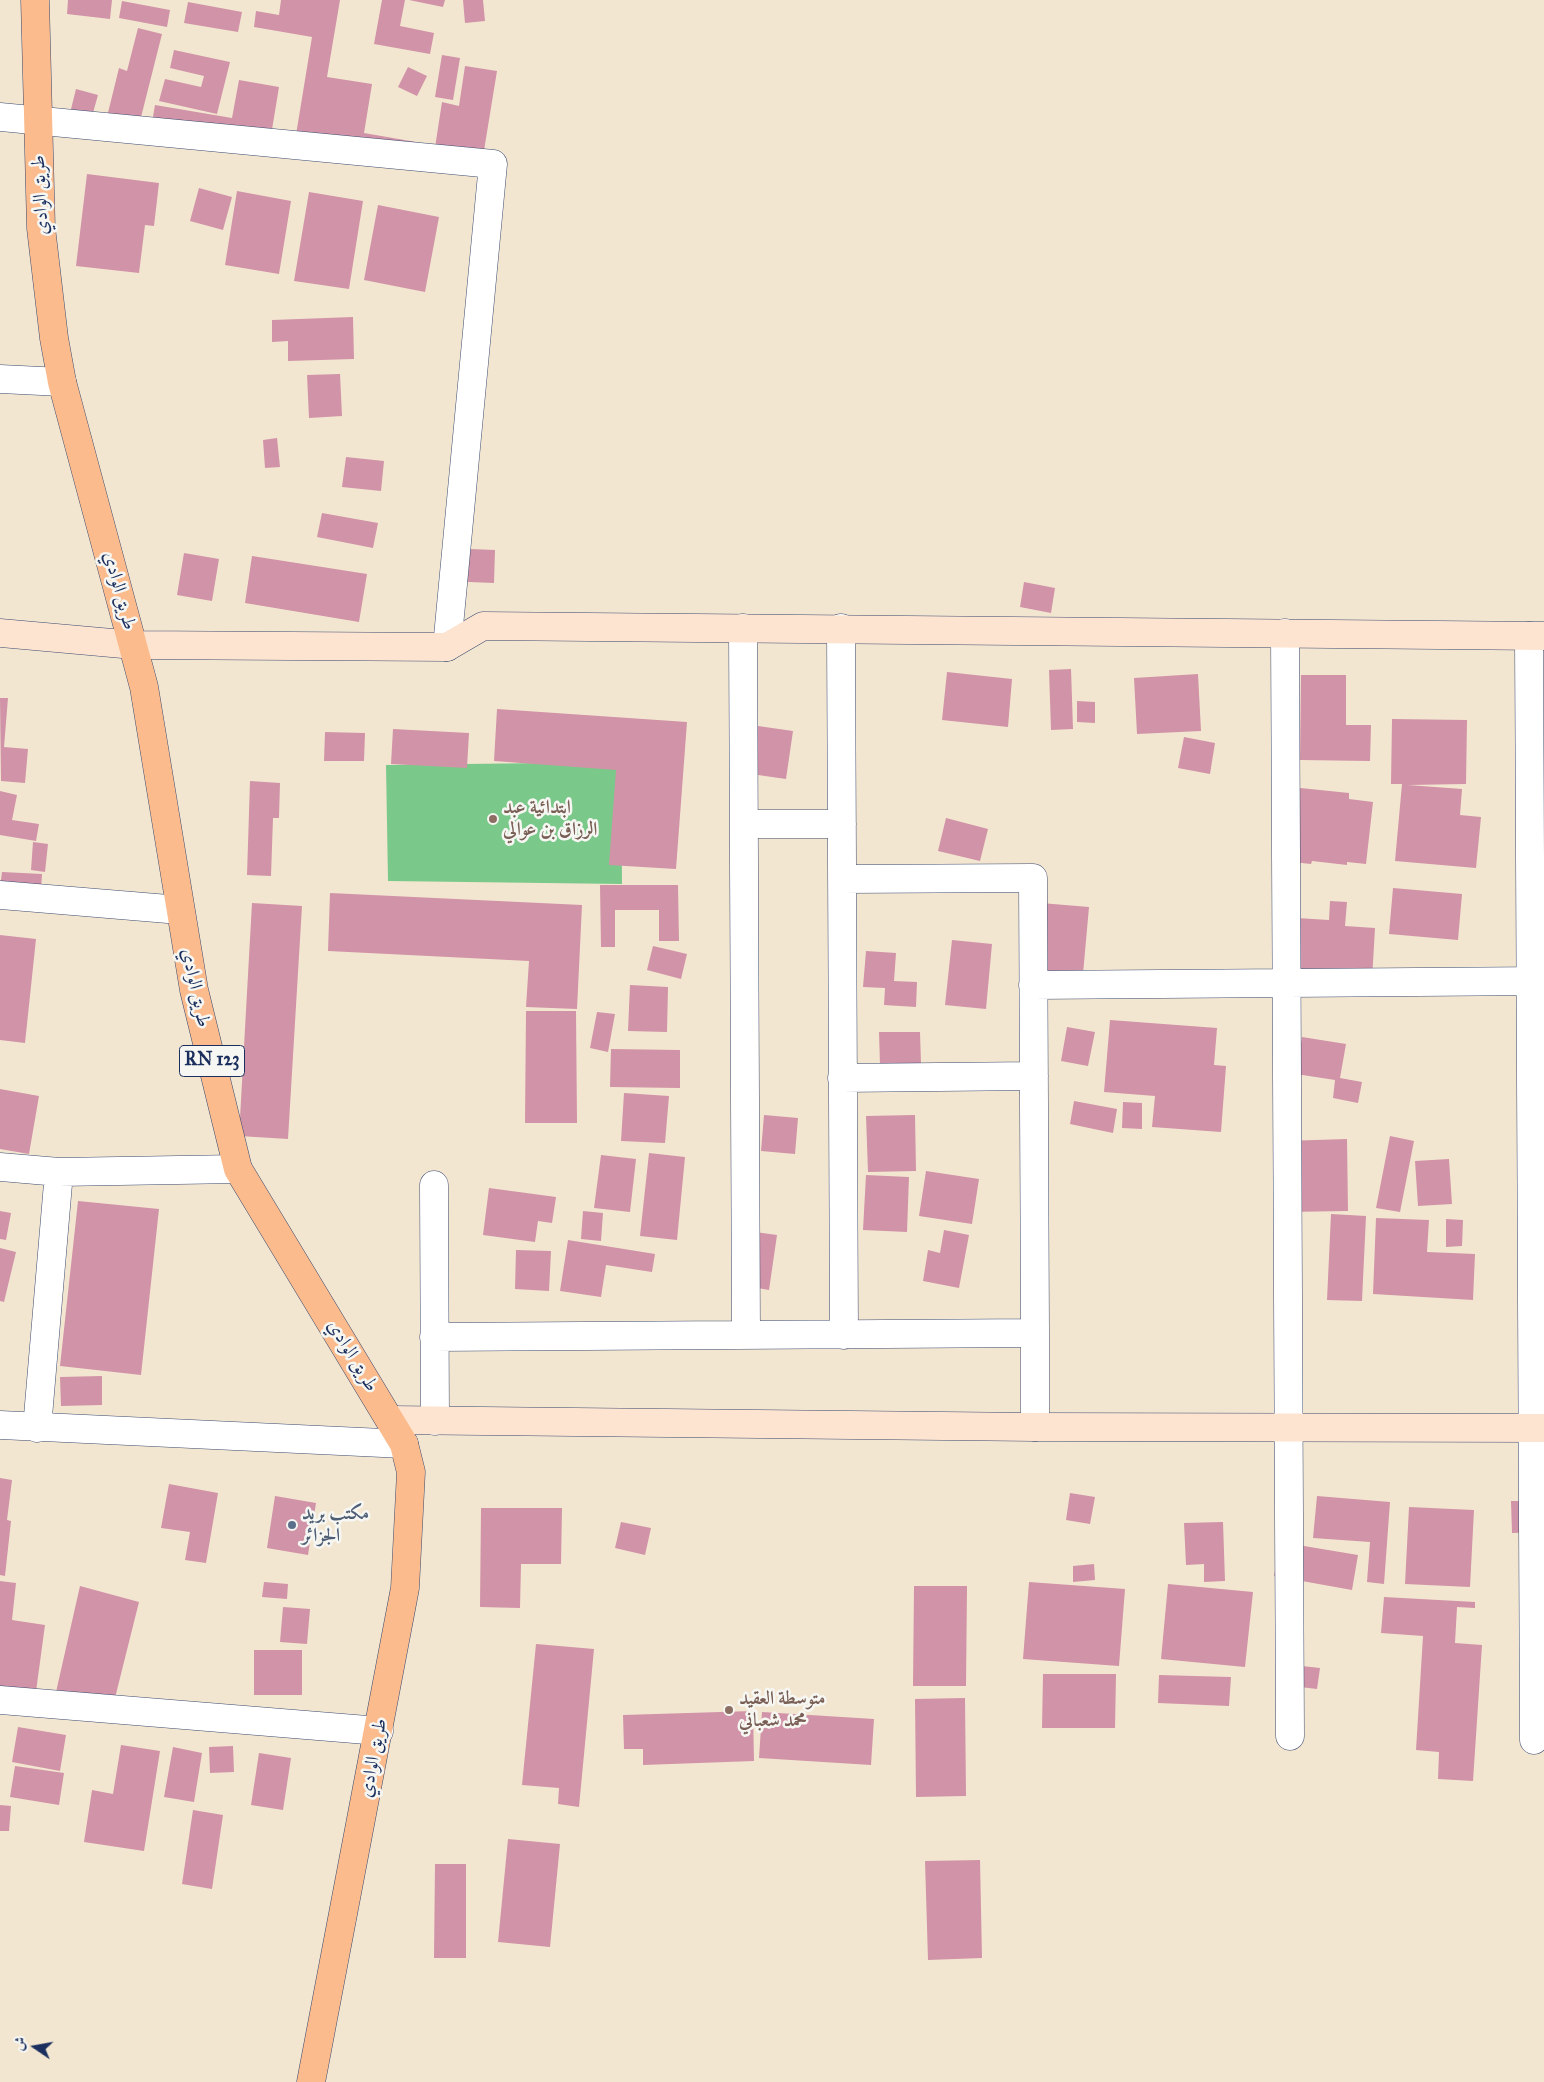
<!DOCTYPE html>
<html>
<head>
<meta charset="utf-8">
<style>
  body { margin:0 }
  #map { position:relative; width:1544px; height:2082px; overflow:hidden; background:#f3e6d1; font-family:"IM FELL Great Primer",Amiri,serif }
  canvas { display:block }
  .north { position:absolute; left:10px; top:2022px; width:50px; height:50px; -webkit-text-stroke:4px #f6f6f2; paint-order:stroke; rotate:282deg; font-size:14px; font-weight:700; line-height:20px; text-align:center; color:#1b2f5e }
  .north::after { content:''; display:block; margin:auto; width:18px; height:22px; background:#1b2f5e; clip-path:polygon(50% 0,100% 100%,50% 72%,0 100%) }
</style>
</head>
<body>
<div id="map">
<canvas width="1544" height="2082"></canvas>
<div class="north">ش</div>
</div>
<script>
const context = document.querySelector('canvas').getContext('2d');
context.lineJoin = 'round';
function fill(path, color) {
  context.fillStyle = color;
  context.fill(path, 'evenodd');
}
function trace(path, color, width, dash) {
  context.strokeStyle = color;
  context.lineWidth = width;
  context.lineCap = dash ? 'butt' : 'round';
  context.setLineDash(dash || []);
  context.stroke(path);
}
function label(font, color, halo, rows, align = 'center') {
  context.font = font + ' "IM FELL Great Primer",Amiri,serif';
  context.lineWidth = 5;
  context.setLineDash([]);
  context.textBaseline = 'middle';
  context.strokeStyle = halo;
  context.fillStyle = color;
  for (const [text, x, y, turn = 0] of rows) {
    context.save();
    context.translate(x, y);
    context.rotate((+turn || 0) * Math.PI / 180);
    context.textAlign = isNaN(turn) ? turn : align;
    if (halo) context.strokeText(text, 0, 0);
    context.fillText(text, 0, 0);
    context.restore();
  }
}
fill(new Path2D(`
  M621,762L622,884L388,881L386,765Z`), '#7ac98a');
fill(new Path2D(`
  M68,0H112L110,19L67,14Z
  M281,0H340L327,77L372,84L364,133L416,142L413,159L294,147L312,37L254,27L256,11L279,15Z
  M382,0H405L400,26L434,33L430,54L374,44Z
  M409,0H445L443,7Z
  M463,0H483L485,21L465,23Z
  M122,1L170,10L167,27L119,18Z
  M188,2L242,12L238,32L184,23Z
  M138,28L162,34L136,137L104,129L119,68L127,71Z
  M174,50L230,62L217,114L159,101L165,79L201,87L204,76L170,68Z
  M442,55L460,58L453,100L435,97Z
  M465,66L497,71L480,175L432,167L442,102L459,106Z
  M408,67L427,76L417,96L398,87Z
  M239,80L279,87L268,154L150,134L155,105L232,118Z
  M76,89L98,95L89,127L68,121Z
  M87,174L159,183L154,226L145,225L139,273L76,266Z
  M199,188L232,197L223,230L190,221Z
  M237,191L291,201L279,274L225,265Z
  M309,192L363,201L349,289L294,281Z
  M378,205L439,217L425,292L364,280Z
  M353,317L354,359L288,361V341L272,342V320Z
  M340,374L342,416L309,418L307,375Z
  M277,438L280,467L265,468L263,440Z
  M346,457L384,461L381,491L342,487Z
  M322,513L378,523L373,548L317,537Z
  M446,548L495,550L494,583L444,581Z
  M184,553L219,559L212,601L177,595Z
  M252,556L367,574L359,622L245,603Z
  M1024,582L1055,588L1051,613L1020,607Z
  M1071,669L1073,729L1051,730L1049,670Z
  M947,672L1012,679L1008,727L942,720Z
  M1198,674L1201,731L1137,734L1134,678Z
  M1301,675H1346V725H1371L1370,761L1300,760Z
  M0,698H8L4,747L28,749L25,783L1,781Z
  M1077,701L1095,702V723L1077,722Z
  M497,709L687,722L676,869L609,865L616,770L494,761Z
  M1392,719L1467,720L1466,784L1408,785L1462,789L1460,815L1481,817L1476,868L1395,861L1402,784H1391Z
  M751,725L793,731L786,779L744,773Z
  M393,729L469,733L467,768L391,764Z
  M325,732L365,733L364,761H324Z
  M1184,737L1215,743L1210,774L1178,768Z
  M250,781L280,783L279,818H273L271,876L247,875Z
  M1281,786L1349,793V799L1373,802L1366,864L1347,862V865L1312,861L1311,864L1274,860Z
  M0,791L17,795L12,820L39,824L36,841L0,835Z
  M946,818L988,829L980,861L938,851Z
  M33,842L48,844L45,872L31,870Z
  M2,872L42,874L41,891L0,888Z
  M600,885H678L679,941H659V910H615V947H601Z
  M1393,888L1462,894L1458,940L1389,934Z
  M330,893L582,905L577,1009L526,1007L529,961L328,951Z
  M1330,901L1347,902L1345,926L1375,928L1372,980L1294,975L1297,918L1329,920Z
  M252,903L302,906L288,1139L239,1136Z
  M1041,903L1089,907L1083,974L1036,970Z
  M0,935L36,939L25,1043L0,1040Z
  M952,940L992,944L986,1009L945,1005Z
  M653,946L687,954L681,979L647,970Z
  M866,951L896,953L894,981L917,982L916,1007L884,1005L885,988L863,987Z
  M630,985L668,987L667,1032L628,1031Z
  M526,1011H576L577,1123H525Z
  M597,1012L615,1014L608,1052L590,1048Z
  M1110,1020L1217,1028L1214,1065L1226,1066L1221,1132L1152,1127L1155,1096L1104,1092Z
  M1067,1027L1095,1032L1088,1066L1061,1061Z
  M879,1032H920L921,1064L880,1065Z
  M1302,1037L1346,1044L1340,1078L1362,1082L1358,1103L1333,1098L1335,1080L1296,1074Z
  M611,1049L680,1050V1088L610,1087Z
  M0,1089L39,1096L29,1154L0,1149Z
  M624,1093L669,1096L665,1143L621,1141Z
  M1074,1101L1117,1109L1113,1133L1070,1124Z
  M1123,1102L1142,1103V1129L1122,1128Z
  M764,1115L798,1118L795,1154L761,1151Z
  M915,1115L916,1171L868,1172L866,1116Z
  M1390,1136L1414,1141L1400,1212L1376,1208Z
  M1347,1139L1348,1211L1285,1212L1283,1141Z
  M649,1153L685,1157L677,1240L640,1236Z
  M601,1155L636,1159L630,1212L594,1208Z
  M1449,1159L1452,1204L1418,1206L1415,1161Z
  M926,1171L979,1179L972,1224L919,1216Z
  M866,1175L909,1177L907,1232L863,1230Z
  M489,1188L556,1197L552,1223L538,1221L535,1242L483,1235Z
  M78,1201L159,1209L141,1375L60,1366Z
  M0,1211L11,1213L6,1240L0,1239Z
  M583,1211L603,1213L601,1241L581,1239Z
  M1331,1214L1366,1216L1362,1301L1327,1300Z
  M1376,1218L1429,1220L1427,1252L1475,1254L1473,1300L1373,1294Z
  M1446,1219L1463,1220L1462,1246L1446,1247Z
  M944,1230L969,1235L959,1288L923,1281L928,1250L940,1253Z
  M748,1231L777,1235L769,1290L740,1285Z
  M568,1240L655,1254L652,1272L606,1265L601,1297L560,1291Z
  M0,1248L16,1252L4,1302L0,1301Z
  M516,1250L551,1251L549,1291L515,1289Z
  M102,1376V1405L61,1406L60,1377Z
  M0,1478L12,1480L7,1520L11,1521L5,1576L0,1575Z
  M169,1484L218,1493L206,1563L185,1560L190,1532L161,1528Z
  M1070,1493L1095,1497L1090,1524L1066,1520Z
  M275,1496L316,1503L308,1555L267,1548Z
  M1317,1496L1390,1502L1384,1584L1367,1582L1370,1542L1313,1538Z
  M1511,1501H1544V1532L1512,1533Z
  M1409,1507L1474,1510L1470,1587L1405,1584Z
  M481,1508H562L561,1564H521L520,1608L480,1607Z
  M621,1522L651,1528L645,1555L615,1548Z
  M1223,1522L1225,1581L1204,1582V1564L1186,1565L1184,1523Z
  M1280,1542L1358,1555L1352,1590L1274,1576Z
  M1094,1564L1095,1580L1073,1582V1566Z
  M0,1581L16,1583L12,1620L45,1625L35,1699L0,1694Z
  M264,1582L288,1584L287,1599L262,1597Z
  M1029,1582L1125,1589L1119,1666L1023,1659Z
  M1168,1584L1253,1592L1245,1667L1161,1659Z
  M80,1586L139,1602L113,1706L56,1692Z
  M914,1586H967L966,1686H913Z
  M1384,1597L1475,1602V1608L1457,1607L1455,1643L1482,1645L1473,1781L1438,1779L1439,1752L1416,1750L1423,1636L1381,1633Z
  M283,1607L310,1609L307,1644L280,1642Z
  M536,1644L594,1649L579,1807L558,1804L559,1788L522,1785Z
  M254,1650H302V1695H254Z
  M1302,1666L1320,1668L1317,1689L1300,1687Z
  M1043,1674H1116L1115,1728H1042Z
  M1159,1675L1231,1677L1229,1706L1158,1703Z
  M965,1698L966,1796L916,1797L915,1699Z
  M753,1711L754,1761L643,1765V1749H624L623,1715Z
  M762,1712L874,1719L871,1765L759,1758Z
  M18,1727L66,1735L60,1771L12,1762Z
  M121,1745L160,1751L144,1851L84,1842L92,1790L113,1794Z
  M233,1746L234,1772L210,1773L209,1747Z
  M173,1747L202,1753L194,1802L164,1797Z
  M259,1753L291,1758L283,1810L251,1805Z
  M15,1766L64,1773L59,1805L10,1797Z
  M0,1805L11,1806L9,1831H0Z
  M193,1810L223,1815L212,1889L182,1884Z
  M508,1839L560,1844L550,1947L498,1942Z
  M980,1860L982,1958L928,1960L925,1861Z
  M435,1864H466V1958H434Z`), '#d193a7');
const street = new Path2D(`
  M0,117L493,164L447,647
  M0,379L62,382
  M743,628L746,1335
  M841,628L844,1335
  M1285,633L1290,1736
  M1529,636L1534,1740
  M744,824H842
  M842,879L1033,878L1035,1333
  M0,895L180,910
  M1033,985L1544,981
  M842,1078L1034,1076
  M0,1167L59,1172L238,1169
  M434,1185L435,1421
  M434,1337L1035,1333V1427
  M0,1425L404,1444
  M37,1428L59,1172
  M0,1700L379,1731`);
const secondary = new Path2D(`
  M0,633L134,645L447,647L483,626L1544,636
  M390,1420L1035,1427L1544,1428`);
const primary = new Path2D(`
  M35,0L41,228L54,338L62,382L144,687L194,990L238,1169L404,1444L411,1472L405,1588L311,2082`);
trace(street, '#3b4a6f', 29);
trace(secondary, '#3b4a6f', 29);
trace(primary, '#3b4a6f', 29);
trace(street, '#fff', 28);
trace(secondary, '#fde4d1', 28);
trace(primary, '#fbbb8c', 28);
for (const [x, y, r, color] of [
  [493,819,5,"#8d6e63"],
  [292,1525,5,"#5c6f8a"],
  [729,1710,5,"#8d6e63"]
]) {
  const dot = new Path2D();
  dot.arc(x, y, r, 0, 2 * Math.PI);
  context.fillStyle = color;
  context.fill(dot);
  trace(dot, '#f6f6f2', 2);
}
for (const [x, y, w] of [
  [212,1061,65]
]) {
  const box = new Path2D();
  box.roundRect(x - w / 2, y - 15.5, w, 31, 4);
  context.fillStyle = '#f6f6f2';
  context.fill(box);
  trace(box, '#1b2f5e', 1);
}
label('bold 18px', '#1b2f5e', null, [
  ["RN 123",212,1061]
]);
label('19px', '#1b2f5e', '#f6f6f2', [
  ["طريق الوادي",41,195,-93],
  ["طريق الوادي",119,591,75],
  ["طريق الوادي",195,988,78],
  ["طريق الوادي",352,1356,59],
  ["طريق الوادي",374,1758,-79]
]);
label('bold 19px', '#785e54', '#f6f6f2', [
  ["ابتدائية عبد",503,808],
  ["الرزاق بن عوالي",503,830],
  ["متوسطة العقيد",739,1699],
  ["محمد شعباني",739,1721]
], 'left');
label('bold 19px', '#4e5e75', '#f6f6f2', [
  ["مكتب بريد",302,1514],
  ["الجزائر",302,1536]
], 'left');
</script>
</body>
</html>
